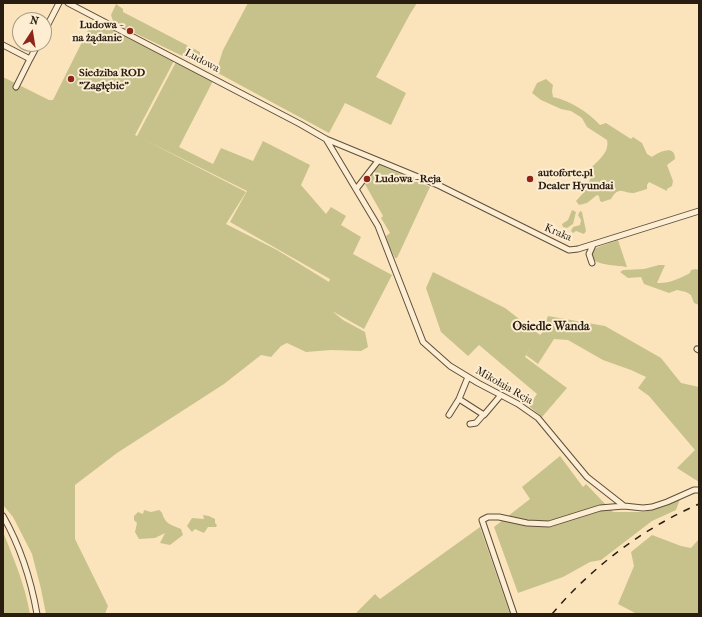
<!DOCTYPE html>
<html>
<head>
<meta charset="utf-8">
<style>
  body { margin:0 }
  #map { position:relative; width:702px; height:617px; overflow:hidden; background:#fbe4bc; font-family:"IM FELL French Canon",serif }
  canvas { display:block }
  .frame { position:absolute; inset:0; border:4px solid #281d10; pointer-events:none }
  .north { position:absolute; left:12px; top:12px; width:40px; height:40px; box-sizing:border-box; background:#fcedd3; border:1px solid #a79a85; border-radius:50%; rotate:12deg; font-size:11px; font-weight:700; line-height:16px; text-align:center; color:#281d10 }
  .north::after { content:''; display:block; margin:auto; width:14px; height:18px; background:#8f2418; clip-path:polygon(50% 0,100% 100%,50% 72%,0 100%) }
</style>
</head>
<body>
<div id="map">
<canvas width="702" height="617"></canvas>
<div class="frame"></div>
<div class="north">N</div>
</div>
<script>
const context = document.querySelector('canvas').getContext('2d');
context.lineJoin = 'round';
function fill(path, color) {
  context.fillStyle = color;
  context.fill(path, 'evenodd');
}
function trace(path, color, width, dash) {
  context.strokeStyle = color;
  context.lineWidth = width;
  context.lineCap = dash ? 'butt' : 'round';
  context.setLineDash(dash || []);
  context.stroke(path);
}
function label(font, color, halo, rows, align = 'center') {
  context.font = font + ' "IM FELL French Canon",serif';
  context.lineWidth = 4;
  context.setLineDash([]);
  context.textBaseline = 'middle';
  context.strokeStyle = halo;
  context.fillStyle = color;
  for (const [text, x, y, turn = 0] of rows) {
    context.save();
    context.translate(x, y);
    context.rotate((+turn || 0) * Math.PI / 180);
    context.textAlign = isNaN(turn) ? turn : align;
    if (halo) context.strokeText(text, 0, 0);
    context.fillText(text, 0, 0);
    context.restore();
  }
}
fill(new Path2D(`
  M248,3H417L410,14L376,77L406,93L391,125L345,103L329,133L216,72L223,50Z
  M116,4L123,9V12L200,52V60L195,62L116,24L113,21L111,15Z
  M93,20L174,61L135,135L137,136L176,62L213,81L179,147L213,164L221,148L253,161L263,141L310,165L301,185L326,214L331,207L346,216L341,225L361,237L353,254L392,275L364,329L332,311L343,320L365,332L368,347L361,351L331,350L306,352L287,343L281,346L271,357L261,355L224,384L117,453L75,485V539L108,606L105,614H46L41,589L32,554L13,517L3,505V77L49,100H53ZM143,139L247,191L230,222L330,279L329,282L277,250L226,224L246,192Z
  M546,79L553,85L552,91L553,97C571,101 588,112 600,125L606,123L631,139L633,137L642,143L647,154L652,157C659,152 675,144 675,159L667,165L673,181L672,186L667,189V191L649,182L647,185V189C643,190 638,192 634,193C625,194 619,184 611,199L602,202L600,201L599,196L597,195L587,203L579,205L576,201L585,191L592,175L589,170C597,161 610,153 607,140L587,127L582,118L571,111L561,109L541,100L532,93L537,83Z
  M380,165L430,187L397,258H395L389,246L386,236L390,233L381,218L383,216L365,184L372,173L379,178L381,176L373,171L377,166Z
  M572,210L576,212L573,224L567,228L563,227L562,224L568,220Z
  M580,211L582,212L586,231L584,234L576,231L573,233L571,231L573,227L580,225L581,220L578,215Z
  M618,240L627,267C617,265 583,266 593,249Z
  M659,265H665L657,283C668,284 681,278 690,273L691,270L696,269L699,270V305L694,303L691,295L686,292L677,290L669,293L644,284L641,277L628,278L620,272L623,270L644,269Z
  M433,272L505,308L540,335L542,333L548,316L605,326L661,358L681,383L699,387V482L677,468L695,450L649,396L638,388L646,377L631,370L603,360L568,340L554,339L538,364L526,355L532,346L525,357L567,388L542,417L529,406L537,394L479,345L468,356L441,332L426,288Z
  M560,456L583,487L586,484L613,512H644L667,505L680,499L676,510L652,521L601,560L590,562L563,577L518,593L494,527L530,499L522,487Z
  M144,510L151,512L159,510C163,513 162,514 164,518C167,525 175,526 181,529L183,535L170,545L160,543L165,533L155,538L139,539L135,532L137,523L134,520V516L138,512L143,514Z
  M203,515L209,516L215,519V523L217,525L216,527H208L204,533L195,529L192,532L187,526L192,518L204,519Z
  M480,527L510,614H355L375,594L380,599Z
  M3,532C14,559 25,585 30,614H3Z
  M652,535L681,546L691,548L699,539V611L698,614H637L618,604L634,566L631,552Z`), '#c7c28b');
const minor = new Path2D(`
  M68,3L300,124L326,139L440,186L569,250L578,249L699,211
  M44,32L59,3
  M3,45L30,59L38,44
  M16,87L30,59
  M326,139L378,226L423,342L450,366L478,383L518,404L538,418L587,477L624,506L643,508L652,507L667,502L694,490H699
  M357,188L378,161
  M592,263L589,254L593,245
  M697,349L699,350
  M459,399L484,415L501,395
  M449,415L459,399L468,377
  M470,424L476,423L483,415
  M3,516C20,546 31,580 37,614
  M514,614L482,520L488,517H499L527,523L549,524L600,508L624,506`);
trace(minor, '#5d4f3b', 7);
trace(minor, '#fcedd3', 5);
trace(new Path2D(`
  M552,614C592,567 642,529 699,504`), '#281d10', 1.5, [7, 7]);
for (const [x, y, r, color] of [
  [130,31,4,"#8f2418"],
  [71,79,4,"#8f2418"],
  [367,179,4,"#8f2418"],
  [530,179,4,"#8f2418"]
]) {
  const dot = new Path2D();
  dot.arc(x, y, r, 0, 2 * Math.PI);
  context.fillStyle = color;
  context.fill(dot);
  trace(dot, '#fcedd3', 1.5);
}
label('bold 11px', '#281d10', '#fcedd3', [
  ["Ludowa -",122,25,"right"],
  ["na żądanie",122,38,"right"],
  ["Siedziba ROD",79,73],
  ["\"Zagłębie\"",79,86],
  ["autoforte.pl",538,173],
  ["Dealer Hyundai",538,186],
  ["Ludowa - Reja",375,179]
], 'left');
label('11px', '#281d10', '#fcedd3', [
  ["Ludowa",202,61,28],
  ["Kraka",558,233,23],
  ["Mikołaja Reja",504,386,30]
]);
label('bold 12px', '#281d10', '#fcedd3', [
  ["Osiedle Wanda",551,327]
]);
</script>
</body>
</html>
